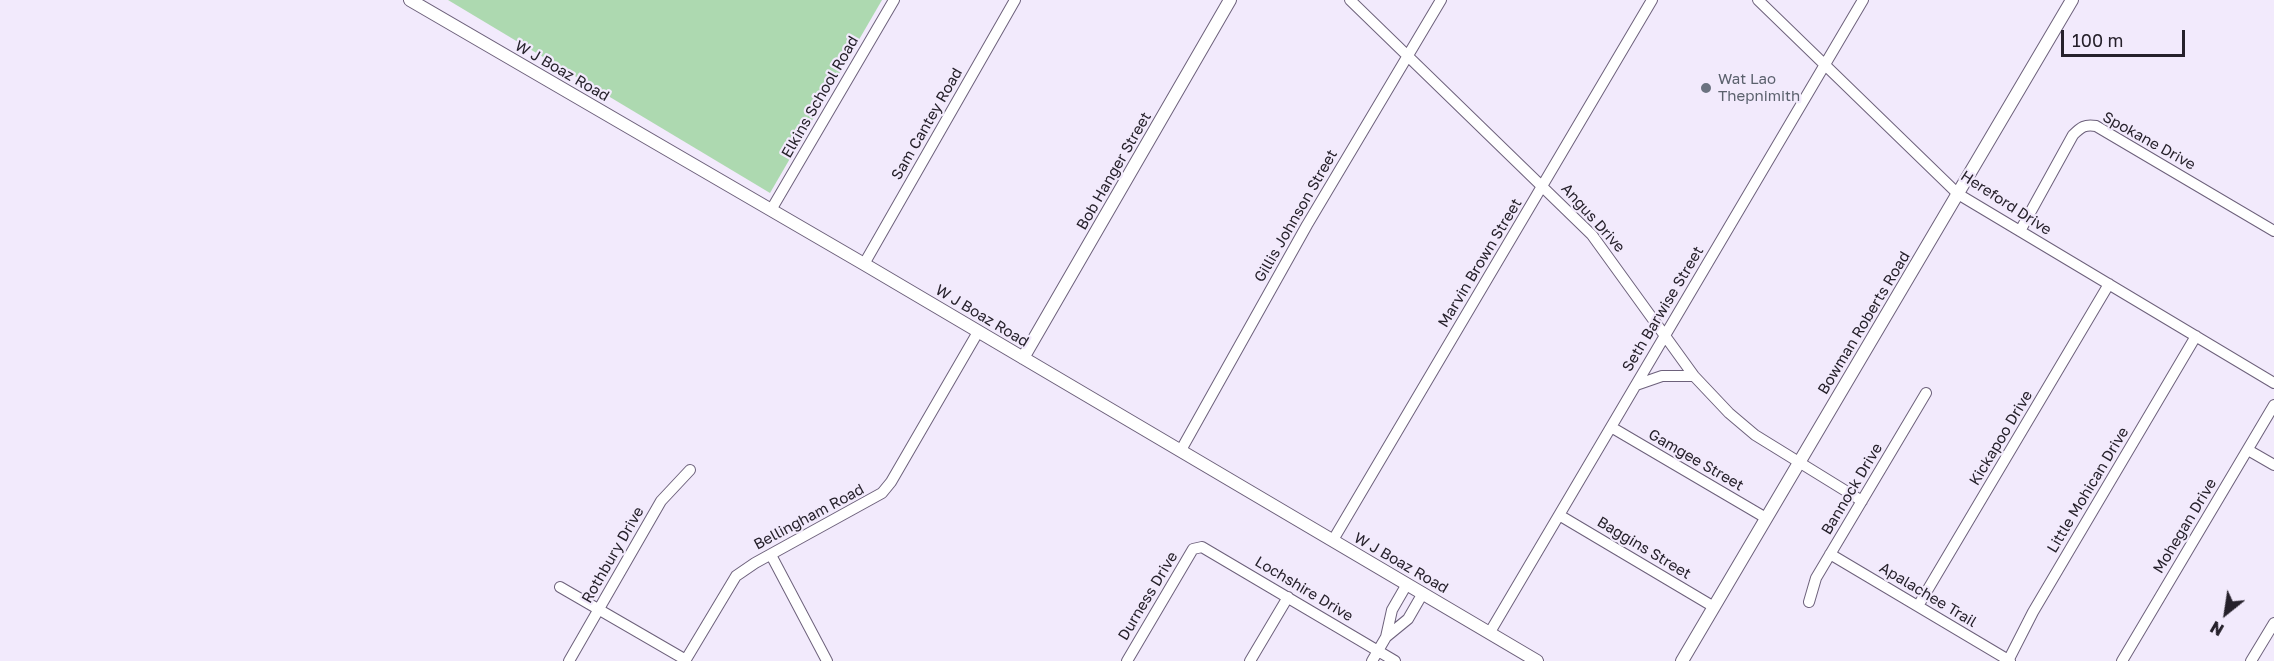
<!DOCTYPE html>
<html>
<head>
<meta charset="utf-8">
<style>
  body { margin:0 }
  #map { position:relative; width:2274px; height:661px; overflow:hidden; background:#f2eafc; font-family:"Golos Text",sans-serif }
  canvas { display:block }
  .north { position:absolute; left:2196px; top:583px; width:60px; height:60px; -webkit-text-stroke:4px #f2eafc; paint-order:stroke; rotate:210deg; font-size:16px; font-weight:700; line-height:24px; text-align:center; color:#26212b }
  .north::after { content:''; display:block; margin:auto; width:21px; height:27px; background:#26212b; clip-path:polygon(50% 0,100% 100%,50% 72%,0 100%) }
  .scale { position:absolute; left:2061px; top:30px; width:124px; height:27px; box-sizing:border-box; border:3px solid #26212b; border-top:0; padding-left:8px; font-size:18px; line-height:21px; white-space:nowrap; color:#26212b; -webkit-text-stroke:4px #f2eafc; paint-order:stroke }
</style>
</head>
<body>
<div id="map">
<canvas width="2274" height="661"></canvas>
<div class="north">N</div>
<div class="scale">100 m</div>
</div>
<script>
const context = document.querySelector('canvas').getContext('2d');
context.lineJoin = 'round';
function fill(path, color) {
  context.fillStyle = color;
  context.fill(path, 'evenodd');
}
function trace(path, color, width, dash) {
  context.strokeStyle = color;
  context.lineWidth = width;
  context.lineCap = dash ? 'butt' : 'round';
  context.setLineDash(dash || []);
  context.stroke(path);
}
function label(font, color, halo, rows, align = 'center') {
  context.font = font + ' "Golos Text",sans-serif';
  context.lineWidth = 4.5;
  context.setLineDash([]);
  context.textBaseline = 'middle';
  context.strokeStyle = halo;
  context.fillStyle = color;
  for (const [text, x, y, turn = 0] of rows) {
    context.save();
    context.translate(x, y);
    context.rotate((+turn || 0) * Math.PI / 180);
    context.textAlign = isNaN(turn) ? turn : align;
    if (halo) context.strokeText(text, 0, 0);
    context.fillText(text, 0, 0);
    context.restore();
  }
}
fill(new Path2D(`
  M448,0H882L770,193Z`), '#add9b0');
const minor = new Path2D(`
  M1350,0L1592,235L1694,376L1729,413L1755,435L1862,501
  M1758,0L1958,194L2274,383
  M771,210L894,0
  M2020,231L2073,135C2081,127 2085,124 2096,126L2274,231
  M864,264L1015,0
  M1636,385L1662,376H1694
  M1611,427L1766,518
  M1181,450L1307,225L1441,0
  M2248,450L2274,465
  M1559,515L1714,607
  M1333,540L1652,0
  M1830,554L2010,661
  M771,555L827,661
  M560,587L686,660
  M1809,602L1816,578L1926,393
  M1918,606L2109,284
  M1490,632L1863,0
  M1386,637L1408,619L1423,593
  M569,661L661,501L690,470
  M685,661L736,576L755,563L882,493L891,482L978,332
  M1127,661L1193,549L1202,547L1395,661
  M1250,661L1288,597
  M1372,661L1386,637L1392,610L1407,584
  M2008,661L2033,612L2196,336
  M2122,661L2274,405
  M2251,661L2274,623`);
const tertiary = new Path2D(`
  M410,0L864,264L1537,661
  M1023,358L1230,0
  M1682,661L2072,0`);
trace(minor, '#6d617b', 12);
trace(tertiary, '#6d617b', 14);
trace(minor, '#fff', 10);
trace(tertiary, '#fff', 12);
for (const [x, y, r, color] of [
  [1706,88,6,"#6b7280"]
]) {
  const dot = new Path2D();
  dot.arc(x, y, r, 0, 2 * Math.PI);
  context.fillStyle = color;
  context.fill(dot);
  trace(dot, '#f2eafc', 2);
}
label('15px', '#26212b', '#f2eafc', [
  ["W J Boaz Road",562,71,30],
  ["Elkins School Road",820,97,-60],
  ["Sam Cantey Road",927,124,-60],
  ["Spokane Drive",2149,141,29],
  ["Bob Hanger Street",1114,171,-60],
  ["Hereford Drive",2006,203,33],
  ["Gillis Johnson Street",1296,216,-60],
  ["Angus Drive",1593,218,48],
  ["Marvin Brown Street",1480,263,-59],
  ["Seth Barwise Street",1663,309,-59],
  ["W J Boaz Road",982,316,31],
  ["Bowman Roberts Road",1864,323,-59],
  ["Kickapoo Drive",2001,438,-59],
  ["Gamgee Street",1696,460,30],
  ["Bannock Drive",1852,489,-59],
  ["Little Mohican Drive",2088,490,-59],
  ["Bellingham Road",809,517,-28],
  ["Mohegan Drive",2185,526,-59],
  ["Baggins Street",1644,548,31],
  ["Rothbury Drive",613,555,-60],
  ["W J Boaz Road",1401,563,30],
  ["Lochshire Drive",1304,589,31],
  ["Apalachee Trail",1928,595,31],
  ["Durness Drive",1148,596,-59]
]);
label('15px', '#5b616d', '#f2eafc', [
  ["Wat Lao",1718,79],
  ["Thepnimith",1718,96]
], 'left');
</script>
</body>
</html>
